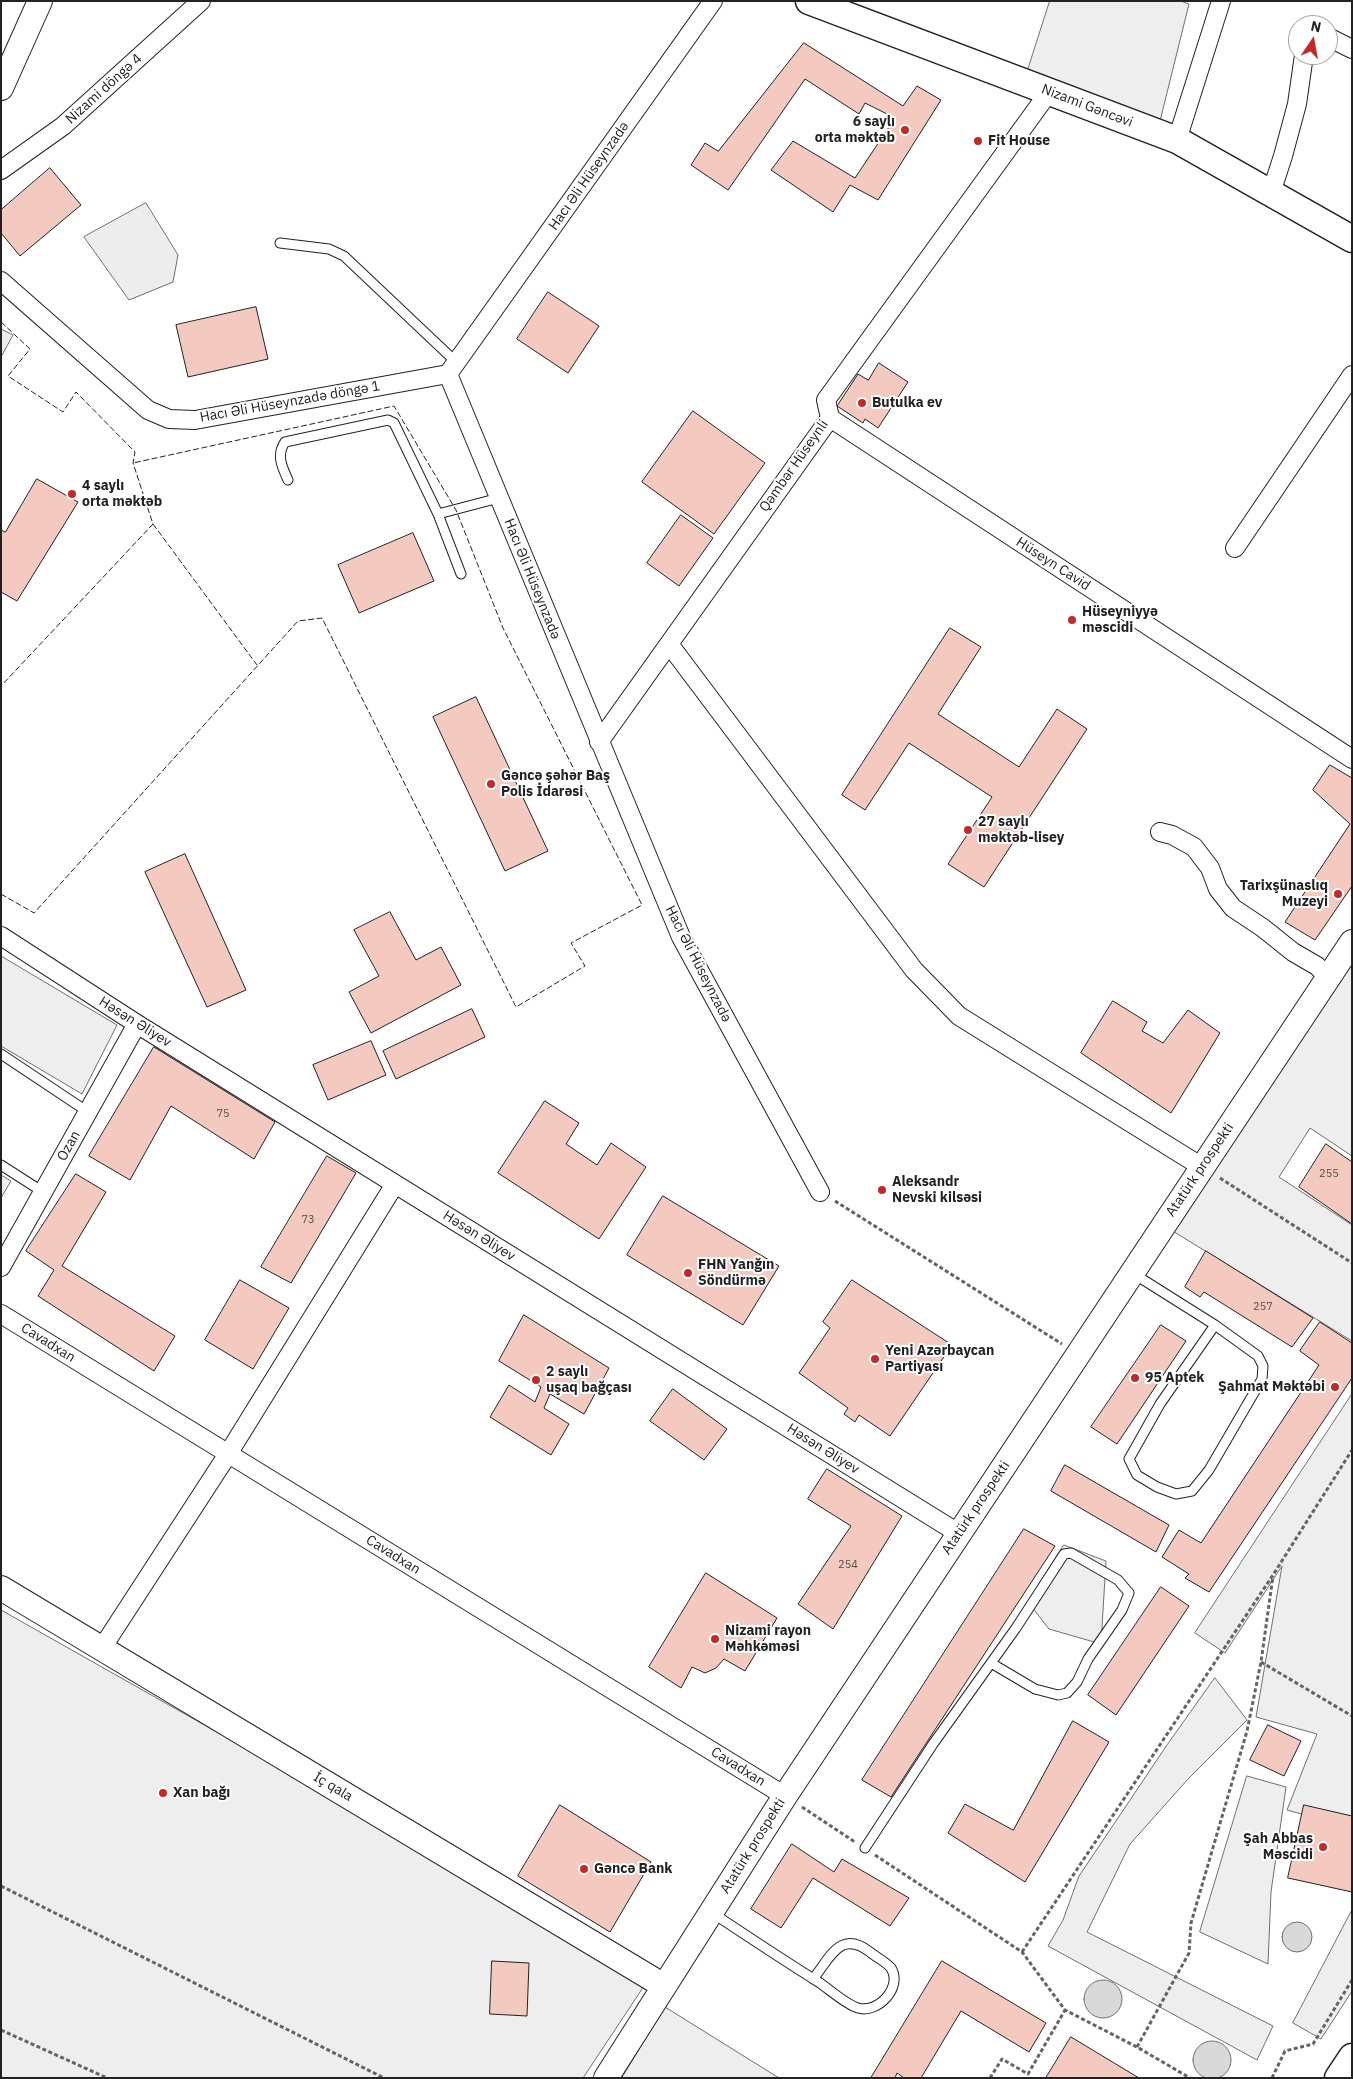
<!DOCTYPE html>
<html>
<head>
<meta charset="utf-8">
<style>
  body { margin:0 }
  #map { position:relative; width:1353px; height:2079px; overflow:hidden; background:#fff; font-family:"IBM Plex Sans",sans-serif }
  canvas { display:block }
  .frame { position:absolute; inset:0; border:2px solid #222; pointer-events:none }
  .north { position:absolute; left:1288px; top:15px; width:50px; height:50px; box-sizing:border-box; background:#fff; border:1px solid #a7a7a7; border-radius:50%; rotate:12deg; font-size:14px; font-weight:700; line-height:20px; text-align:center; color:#222 }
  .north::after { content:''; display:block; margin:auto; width:18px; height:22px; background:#c62828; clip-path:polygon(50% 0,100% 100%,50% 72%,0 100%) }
</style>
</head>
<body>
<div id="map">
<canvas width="1353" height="2079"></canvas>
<div class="frame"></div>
<div class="north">N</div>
</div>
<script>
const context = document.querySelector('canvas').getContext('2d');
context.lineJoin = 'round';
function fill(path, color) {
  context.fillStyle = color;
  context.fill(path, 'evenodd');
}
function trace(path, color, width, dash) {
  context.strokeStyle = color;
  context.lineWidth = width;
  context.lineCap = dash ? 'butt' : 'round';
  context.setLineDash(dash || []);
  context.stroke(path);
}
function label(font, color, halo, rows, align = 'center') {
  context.font = font + ' "IBM Plex Sans",sans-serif';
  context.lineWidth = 4;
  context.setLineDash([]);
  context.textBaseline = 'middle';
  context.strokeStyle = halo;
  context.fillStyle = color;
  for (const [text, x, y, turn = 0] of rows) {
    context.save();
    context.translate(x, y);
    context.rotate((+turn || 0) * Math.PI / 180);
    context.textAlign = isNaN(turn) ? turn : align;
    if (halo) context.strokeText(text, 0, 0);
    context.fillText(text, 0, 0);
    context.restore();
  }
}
const green = new Path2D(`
  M1050,1H1181L1189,4L1160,121L1026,76Z
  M1,329L13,335L1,357Z
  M1352,953V1156L1310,1128L1279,1177L1352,1225V1341L1171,1230Z
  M1,956L117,1025L82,1094L1,1046Z
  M1,1175L11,1181L1,1198Z
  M1352,1394V1828L1287,1810L1317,1734L1256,1717L1282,1566L1225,1653L1195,1633Z
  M1064,1545L1106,1561L1101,1644L1049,1629L1028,1602Z
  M1,1610L650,1977L583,2078H1Z
  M1215,1678L1247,1720L1189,1778L1130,1844L1087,1932L1273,2026L1257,2060L1048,1946L1063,1920L1079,1876L1167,1745Z
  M1247,1776L1286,1787L1271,1892L1268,1964L1200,1932Z
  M1352,1910V1991L1321,2039L1293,2023Z
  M665,2007L779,2078H622Z`);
fill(green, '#eee');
trace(green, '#6f6f6f', 1);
const parking = new Path2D(`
  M146,203L178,255L173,282L129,300L84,237Z`);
fill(parking, '#ededed');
trace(parking, '#6f6f6f', 1);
const water = new Path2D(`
  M1282 1937a15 15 0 1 1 30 0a15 15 0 1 1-30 0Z
  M1084 1999a19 19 0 1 1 38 0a19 19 0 1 1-38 0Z
  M1193 2060a19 19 0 1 1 38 0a19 19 0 1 1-38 0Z`);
fill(water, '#d9d9d9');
trace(water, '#6f6f6f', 1);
const building = new Path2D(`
  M804,43L903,106L917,86L941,100L878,200L850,185L833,212L771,170L793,141L855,178L895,118L865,103L859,114L805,79L728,190L691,165L705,143L718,151Z
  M50,168L81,205L20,256L1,233V210Z
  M548,292L599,326L568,373L517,339Z
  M256,307L268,359L188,377L176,325Z
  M879,363L908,382L878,428L865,419L863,423L837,406L858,374L868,380Z
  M693,411L765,463L714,534L642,482Z
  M37,479L78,502L17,601L1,592V530L5,532Z
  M681,515L713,538L679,586L647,563Z
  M413,533L434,581L359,613L338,565Z
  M950,628L981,647L938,714L1019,767L1057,709L1087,729L984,887L948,864L992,797L909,743L865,810L842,795Z
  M476,697L548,851L505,871L433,717Z
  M1330,765L1352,778V886L1315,940L1285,922L1350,824L1313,790Z
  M185,854L246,990L207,1007L145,872Z
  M390,912L416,960L441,947L461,985L371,1033L349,992L379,976L354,930Z
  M1113,1001L1147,1022L1142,1031L1163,1043L1188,1010L1220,1033L1171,1113L1081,1053Z
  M472,1009L485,1037L396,1079L383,1051Z
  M371,1041L386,1075L328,1100L313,1065Z
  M154,1047L275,1122L254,1159L171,1106L130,1180L89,1156Z
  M545,1101L579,1123L566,1144L597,1165L611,1143L646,1167L599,1239L498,1173Z
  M1326,1144L1352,1162V1224L1299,1187Z
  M327,1156L356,1173L291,1283L261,1267Z
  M76,1174L106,1192L62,1266L175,1336L154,1371L38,1296L54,1270L26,1251Z
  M663,1196L779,1266L743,1325L627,1255Z
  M1206,1251L1313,1318L1292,1347L1204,1292L1200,1297L1185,1287Z
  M240,1280L289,1308L253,1369L205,1340Z
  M852,1280L952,1345L890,1436L859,1415L855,1422L844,1414L848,1408L799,1373L830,1328L823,1322Z
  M524,1315L609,1368L584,1414L550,1394L544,1408L569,1424L551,1455L490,1417L509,1385L535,1402L541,1387L499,1361Z
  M1320,1322L1352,1343V1378L1209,1592L1185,1578L1189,1574L1162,1557L1179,1530L1201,1543L1319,1365L1300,1351Z
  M1161,1325L1186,1341L1117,1444L1091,1427Z
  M673,1389L727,1429L704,1460L650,1421Z
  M1065,1465L1169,1525L1156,1552L1051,1491Z
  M827,1469L902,1516L833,1629L798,1604L851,1526L808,1499Z
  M1024,1529L1055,1546L891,1797L862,1780Z
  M706,1573L777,1618L745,1671L724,1659L716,1668L705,1673L692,1667L681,1688L649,1667Z
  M1161,1587L1189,1606L1116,1715L1088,1695Z
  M1073,1721L1109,1742L1025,1882L948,1833L965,1804L1013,1830Z
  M1268,1725L1301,1741L1284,1776L1250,1760Z
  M560,1805L651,1862L610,1932L518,1876Z
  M1304,1805L1352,1816V1892L1288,1878Z
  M792,1844L834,1872L842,1859L909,1898L890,1926L813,1878L781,1928L751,1909Z
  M492,1961L529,1963L527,2016L490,2014Z
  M942,1961L1046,2023L1029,2052L961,2011L921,2078H904L897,2073L895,2078H871Z
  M1071,2037L1139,2078H1046Z`);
fill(building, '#f3c9c0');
trace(building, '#222', 1);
const lane = new Path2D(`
  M280,243L329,249L344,256L456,362
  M288,480C282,467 276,455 285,442L388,420L394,423L396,427L438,514L461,574
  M438,514L499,498
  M1,1054L88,1112
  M1,1165L43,1192
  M1134,1274L1215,1325L1258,1356L1263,1366L1262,1379L1209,1470L1192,1491L1176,1494L1157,1487L1137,1475L1129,1459L1160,1404L1215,1325
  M865,1848L933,1744L1016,1628L1064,1554L1071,1553L1118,1580L1129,1593L1122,1610L1088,1659L1077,1682L1067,1693L1058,1695L1035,1689L991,1663
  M711,1912C747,1936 783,1960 820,1983C830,1990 847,2005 858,2008C878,2014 903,1987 891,1968C886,1962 876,1957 870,1952C840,1929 830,1958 813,1979`);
const street = new Path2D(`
  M1328,37L1352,49
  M1177,140L1221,1
  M1,170L63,126L201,1
  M1271,193L1283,156L1297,104L1304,55
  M1,281L148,410L169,419L195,420L448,374
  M448,374L681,937L820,1192
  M448,374L713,1
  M830,418L1352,759
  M1235,548L1352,375
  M669,644L914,970L959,1016L1202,1167
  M599,742L830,418L826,400L1049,92
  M1160,832L1172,835L1194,847L1210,868L1218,889L1233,908L1263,928L1293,952L1317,966L1328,977
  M1,936L137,1024L958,1533
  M1,1267L137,1024
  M1,1314L785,1796
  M102,1648L228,1454L395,1184`);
const secondary = new Path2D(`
  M1,88L40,1
  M1,1588L664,1986
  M606,2078L785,1796L1352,942`);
const primary = new Path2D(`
  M809,1L1177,140L1352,239
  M1338,2078L1352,2057`);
trace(lane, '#222', 11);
trace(street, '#222', 20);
trace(secondary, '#222', 26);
trace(primary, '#222', 29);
trace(new Path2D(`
  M1220,1178L1352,1263
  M835,1201L1062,1344
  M1261,1662L1352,1716
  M802,1807L855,1842
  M875,1855L1022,1952L1065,2010L1137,2047L1190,2078
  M1,1886L384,2078
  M1022,1952L1273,1575L1352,1450
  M1,2030L107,2078
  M1137,2047L1189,1953L1191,1923L1247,1731L1261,1662L1273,1576
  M990,2078L1002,2059L1028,2074L1065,2010
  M1272,2078L1285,2051L1313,2044L1352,1980`), '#646464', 3, [4, 2.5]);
trace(lane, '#fff', 9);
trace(street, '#fff', 18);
trace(secondary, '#fff', 24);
trace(primary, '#fff', 26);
trace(new Path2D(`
  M1,322L30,349L8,376L63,412L76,392L135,452L133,463L153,524L1,686
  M153,524L257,665
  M1,894L34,913L298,621L322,618L516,1007L585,966L571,943L642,905L503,628L456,510L394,406L133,463`), '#222', 1, [6, 2.5]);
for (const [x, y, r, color] of [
  [905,130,5,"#c62828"],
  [978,141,5,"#c62828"],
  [862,403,5,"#c62828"],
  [72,494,5,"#c62828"],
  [1072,620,5,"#c62828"],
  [491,784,5,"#c62828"],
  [968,830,5,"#c62828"],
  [1338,894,5,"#c62828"],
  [882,1190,5,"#c62828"],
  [688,1273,5,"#c62828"],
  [875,1359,5,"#c62828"],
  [1135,1378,5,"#c62828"],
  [536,1380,5,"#c62828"],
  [1335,1387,5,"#c62828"],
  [715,1639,5,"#c62828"],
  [163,1793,5,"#c62828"],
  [1323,1847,5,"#c62828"],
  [584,1869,5,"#c62828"]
]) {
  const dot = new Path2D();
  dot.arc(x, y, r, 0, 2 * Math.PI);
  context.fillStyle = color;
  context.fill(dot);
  trace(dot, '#fff', 2);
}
label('11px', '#564c4a', null, [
  ["75",223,1114],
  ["255",1329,1174],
  ["73",308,1220],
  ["257",1263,1307],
  ["254",848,1565]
]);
label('14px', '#222', '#fff', [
  ["Nizami döngə 4",104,89,-42],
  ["Nizami Gəncəvi",1087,106,21],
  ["Hacı Əli Hüseynzadə",589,176,-55],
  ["Hacı Əli Hüseynzadə döngə 1",290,402,-10],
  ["Qəmbər Hüseynli",794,466,-55],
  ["Hüseyn Cavid",1053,564,33],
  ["Hacı Əli Hüseynzadə",532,579,68],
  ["Hacı Əli Hüseynzadə",698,964,63],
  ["Həsən Əliyev",135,1022,32],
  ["Ozan",69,1146,-61],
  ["Atatürk prospekti",1200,1170,-56],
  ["Həsən Əliyev",479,1236,32],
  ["Cavadxan",48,1343,32],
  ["Həsən Əliyev",823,1449,32],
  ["Atatürk prospekti",976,1508,-56],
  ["Cavadxan",393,1555,32],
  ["Cavadxan",738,1767,32],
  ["İç qala",333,1787,31],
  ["Atatürk prospekti",753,1846,-58]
]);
label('bold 14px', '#222', '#fff', [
  ["6 saylı",895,122,"right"],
  ["orta məktəb",895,138,"right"],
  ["Fit House",988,141],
  ["Butulka ev",872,403],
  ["4 saylı",82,486],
  ["orta məktəb",82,502],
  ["Hüseyniyyə",1082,612],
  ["məscidi",1082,628],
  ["Gəncə şəhər Baş",501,776],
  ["Polis İdarəsi",501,792],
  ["27 saylı",978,822],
  ["məktəb-lisey",978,838],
  ["Tarixşünaslıq",1328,886,"right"],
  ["Muzeyi",1328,902,"right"],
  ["Aleksandr",892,1182],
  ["Nevski kilsəsi",892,1198],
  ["FHN Yanğın",698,1265],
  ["Söndürmə",698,1281],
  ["Yeni Azərbaycan",885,1351],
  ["Partiyası",885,1367],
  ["2 saylı",546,1372],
  ["uşaq bağçası",546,1388],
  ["95 Aptek",1145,1378],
  ["Şahmat Məktəbi",1325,1387,"right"],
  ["Nizami rayon",725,1631],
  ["Məhkəməsi",725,1647],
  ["Xan bağı",173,1793],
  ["Şah Abbas",1313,1839,"right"],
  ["Məscidi",1313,1855,"right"],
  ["Gəncə Bank",594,1869]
], 'left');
</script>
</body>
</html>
